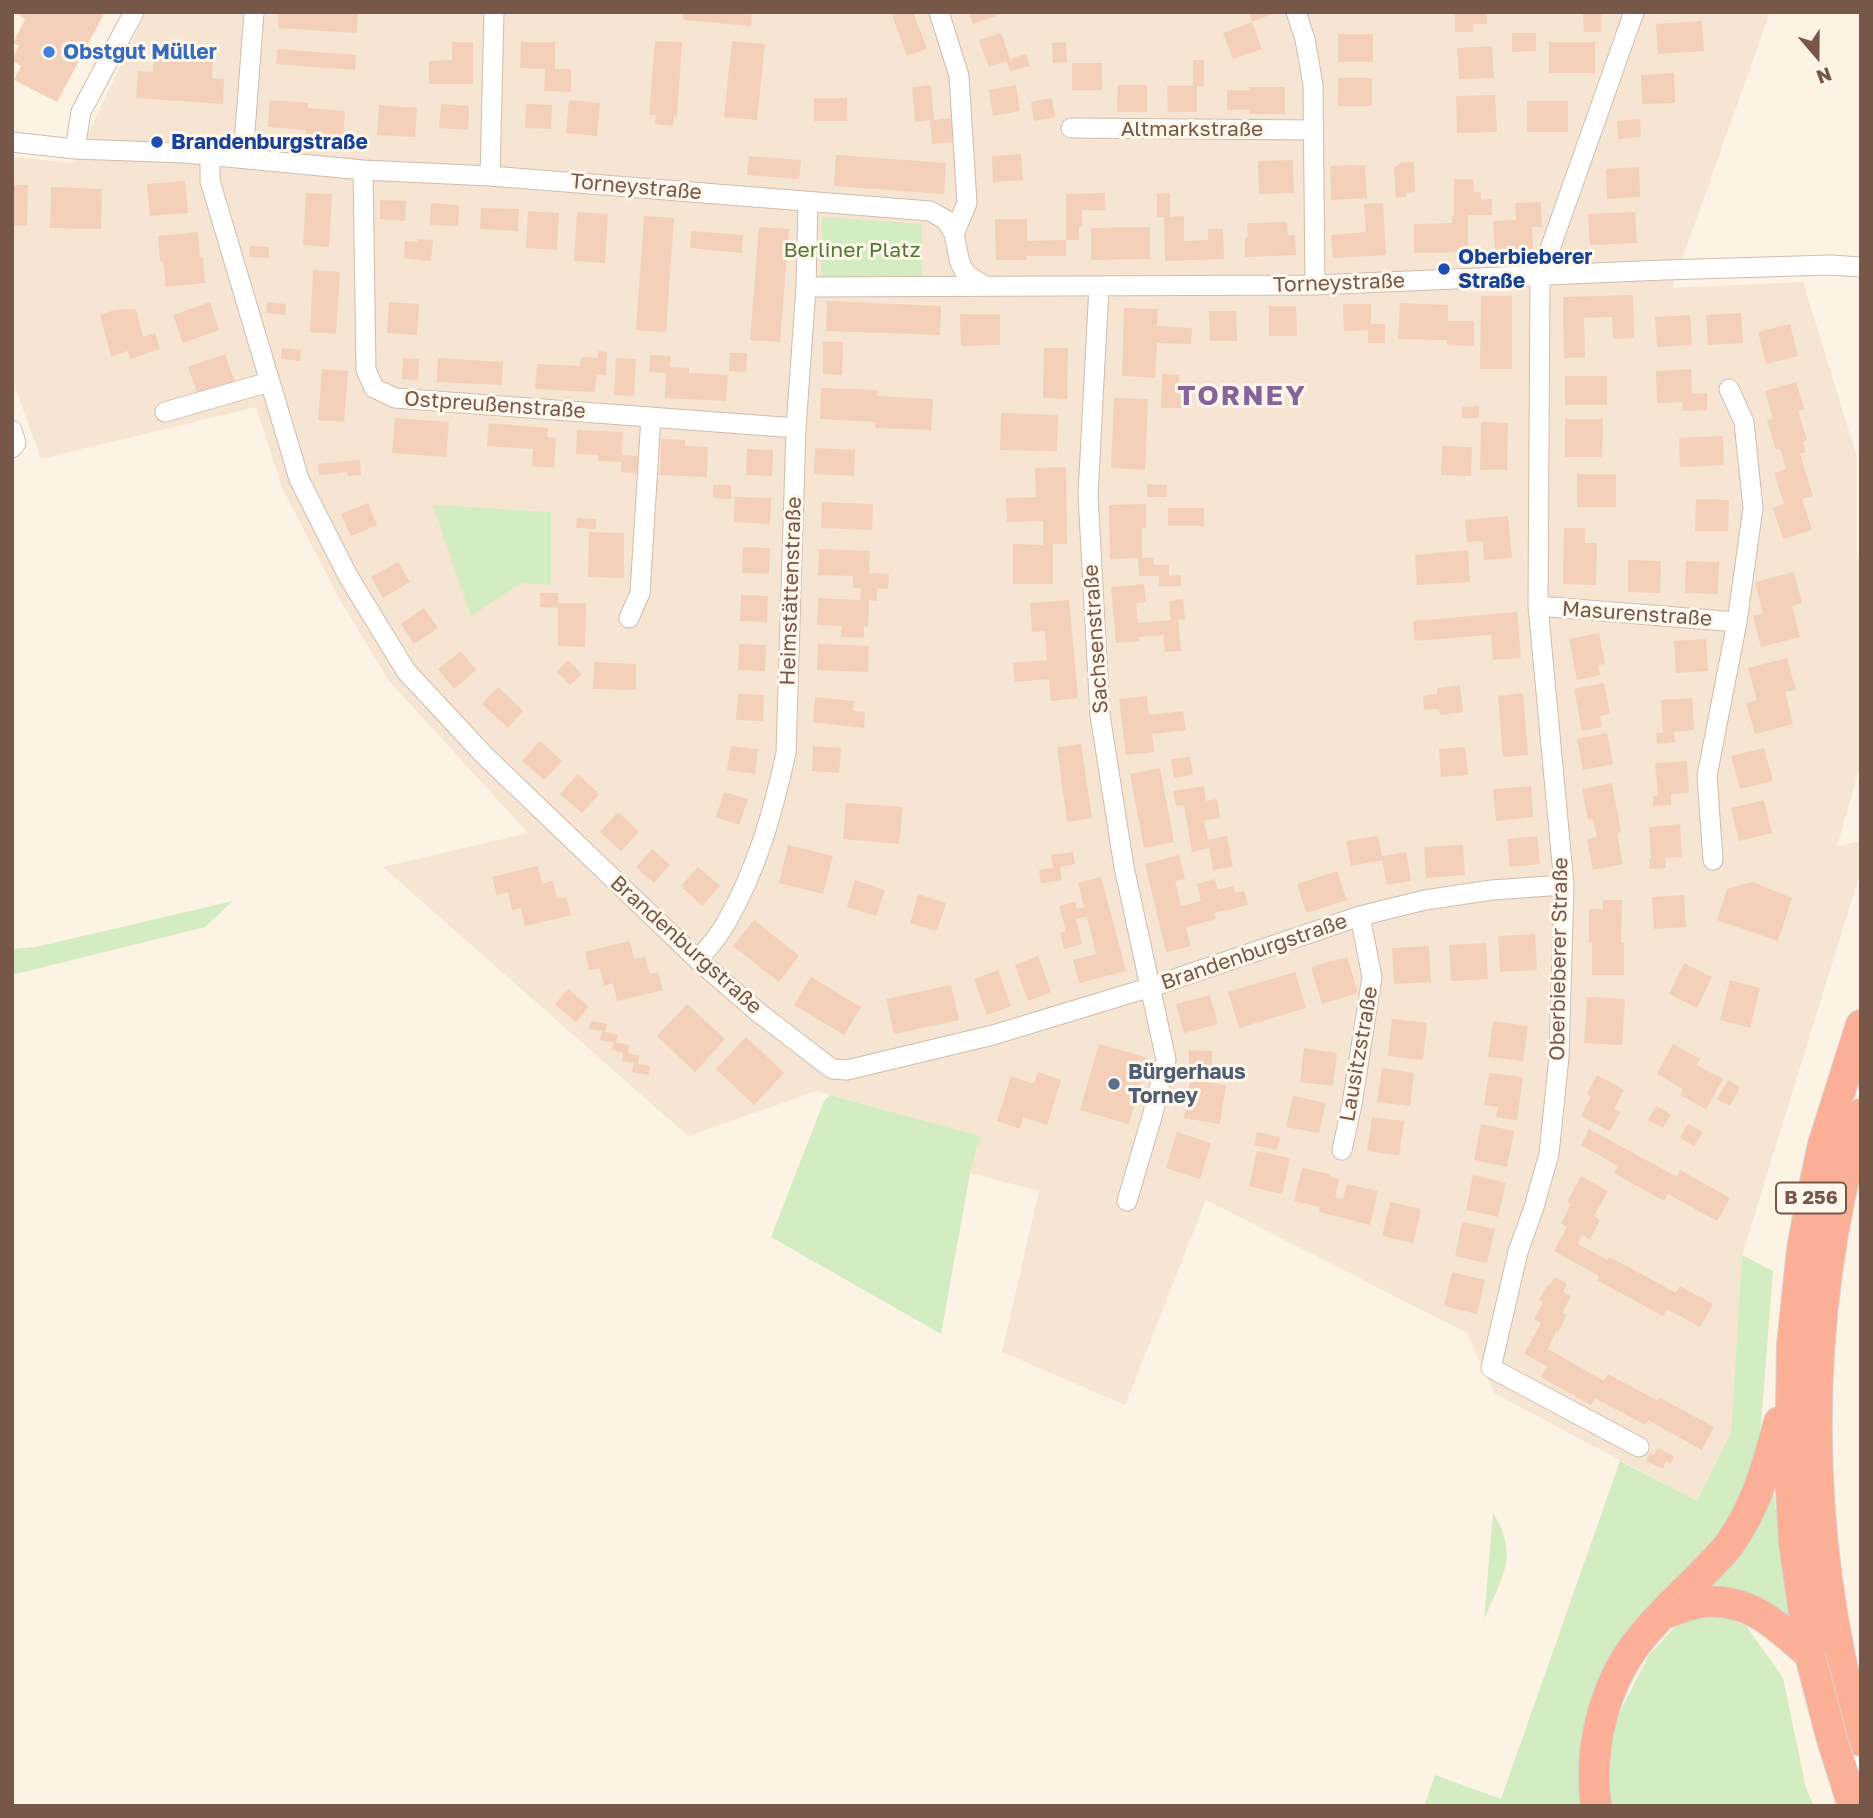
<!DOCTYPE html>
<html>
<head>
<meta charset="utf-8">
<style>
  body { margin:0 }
  #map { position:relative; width:1873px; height:1818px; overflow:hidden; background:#fdf3e4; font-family:"Golos Text",sans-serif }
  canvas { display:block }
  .frame { position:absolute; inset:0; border:14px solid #775848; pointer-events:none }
  .north { position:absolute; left:1782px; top:21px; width:70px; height:70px; -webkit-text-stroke:5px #fff7eb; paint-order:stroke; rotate:160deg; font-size:19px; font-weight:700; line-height:28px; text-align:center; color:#775848 }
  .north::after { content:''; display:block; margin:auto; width:24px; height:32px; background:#775848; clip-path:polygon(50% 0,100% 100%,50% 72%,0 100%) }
</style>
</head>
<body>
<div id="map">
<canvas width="1873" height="1818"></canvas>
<div class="frame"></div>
<div class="north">N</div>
</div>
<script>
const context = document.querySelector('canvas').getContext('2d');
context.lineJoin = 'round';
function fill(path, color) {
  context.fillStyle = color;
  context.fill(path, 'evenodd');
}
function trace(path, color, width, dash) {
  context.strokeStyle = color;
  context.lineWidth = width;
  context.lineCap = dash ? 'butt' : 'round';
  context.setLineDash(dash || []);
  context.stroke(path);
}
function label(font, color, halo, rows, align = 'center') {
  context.font = font + ' "Golos Text",sans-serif';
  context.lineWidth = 6;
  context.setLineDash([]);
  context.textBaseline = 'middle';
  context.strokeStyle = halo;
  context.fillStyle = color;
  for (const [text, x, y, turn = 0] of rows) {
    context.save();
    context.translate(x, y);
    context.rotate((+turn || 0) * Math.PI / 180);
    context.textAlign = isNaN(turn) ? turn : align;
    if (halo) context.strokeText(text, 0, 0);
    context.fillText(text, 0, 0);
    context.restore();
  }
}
fill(new Path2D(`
  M146,12H1770L1672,288L1803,282L1857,457V557H1861V763L1837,846L1861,841V870L1742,1255L1731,1432L1697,1501L1494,1393L1467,1333L1206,1200L1125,1405L1002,1352L1039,1191L970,1173L979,1136L817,1091L688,1136L383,867L528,833L389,681L340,600L282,487L256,407L41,459L12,378V157L74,163Z`), '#f5e5d2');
fill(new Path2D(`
  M822,217L922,224V280H821Z
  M433,505L551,512V585L521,583L471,616Z
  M233,901L205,927L12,975V949L36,947Z
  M830,1095L980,1136L970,1173L941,1334L771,1237L824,1101Z
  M1742,1255L1773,1271L1761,1425L1750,1477L1735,1509L1715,1542L1655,1604L1584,1806H1424L1435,1775L1501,1799L1620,1461L1697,1501L1731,1432Z
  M1773,1487L1789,1622L1695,1596Z
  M1493,1513C1520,1556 1502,1577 1484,1620Z
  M1715,1610L1747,1627L1783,1678L1806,1788L1814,1806H1607L1611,1729L1649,1655L1679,1622Z`), '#d3ecc1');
fill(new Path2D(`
  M20,12H105L57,102L14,80L21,66L12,60L19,46L13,43L25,19L18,15Z
  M279,12H358L357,33L278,28Z
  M683,12H752L751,26L683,20Z
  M891,12H913L927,49L907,56Z
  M968,12H994L996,16L973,24Z
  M1248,12H1277L1252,22Z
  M1455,12H1487V24H1473V32H1455Z
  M1583,12H1601V32H1584Z
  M1702,21L1704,51L1658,54L1656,24Z
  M1252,22L1262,49L1233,59L1223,33Z
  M1001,33L1010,59L1026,54L1030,66L1010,71L1006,61L989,67L979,40Z
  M1512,33H1536V51L1512,52Z
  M1338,34H1373V62H1338Z
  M655,41L682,42L677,117L674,116L673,126L655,124L656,115H649Z
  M732,41L765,44L757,120L724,117Z
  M452,42H473V84H429V61L452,60Z
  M521,42H555V69H571V92L544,91L545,69L520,68Z
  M1066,42L1067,62L1053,63L1052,43Z
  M1549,42H1595V73H1549Z
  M1492,46L1494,78L1459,79L1457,48Z
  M278,49L356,55L355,70L276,64Z
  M154,55L213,59L212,78L224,79L223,104L136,98L138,71L153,72Z
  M1193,60H1204V86H1197V112H1168L1167,86H1193Z
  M1072,63H1102V90H1072Z
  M1674,73L1675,103L1642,104L1641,75Z
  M1338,78H1372V106H1338Z
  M931,85L934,120L952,118L954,142L932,144L930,120L915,122L912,87Z
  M1016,85L1020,111L993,116L989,90Z
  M1118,85H1147V112H1117Z
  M1249,87H1285V114H1249V110H1227V90H1249Z
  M1495,95L1497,132L1457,133L1456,96Z
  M814,98H847V121H814Z
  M1052,98L1055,117L1034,121L1031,102Z
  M270,100L308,103V108L345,111L343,138L306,135V130L268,127Z
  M569,100L600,103L597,136L566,133Z
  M1527,101H1568V132H1527Z
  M441,104L469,106L468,130L439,128Z
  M526,104L552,105L551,129L525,128Z
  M379,105L417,108L415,137L377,135Z
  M1640,119L1641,137L1618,139L1617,121Z
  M1021,154L1023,180L993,182L992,156Z
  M836,155L946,163L944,194L834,186Z
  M749,156L801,160L799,179L747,175Z
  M1293,160L1294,193L1259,194L1258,161Z
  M1402,162H1414L1415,192L1406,193V197L1396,198L1394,168Z
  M1365,165L1367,198L1331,200L1330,166Z
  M1639,167L1640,197L1607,199L1606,169Z
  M1454,179H1473L1474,192H1481V200L1492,199V215H1468V252L1414,253V224L1452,223V216H1454Z
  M185,181L188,213L150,216L147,184Z
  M12,185H28L27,226L12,225Z
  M51,187L102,189L101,229L50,228Z
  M306,193L332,194L329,247L303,245Z
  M1105,193V210H1082V227H1079V240H1066V194Z
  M1170,193V217L1184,216V241L1208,240V229H1223L1224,259L1165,261L1164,217H1157V194Z
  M380,200L406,201L405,221L380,219Z
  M1541,202L1542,227H1532L1533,249L1495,250L1493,221L1516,220L1515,203Z
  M431,203L459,205L458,226L430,225Z
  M1383,203L1386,255L1333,258L1331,235L1366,232L1364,204Z
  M481,208L519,209L518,231L480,229Z
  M528,211L559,213L557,250L526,248Z
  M577,212L608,214L605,263L574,261Z
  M1635,212L1637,243L1590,245L1588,214Z
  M644,216L674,218L666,332L636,330Z
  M995,219H1027V241L1066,240V256H1027V260H996Z
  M1287,222L1288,235H1295L1296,255L1245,257V237H1248L1247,223Z
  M759,227L789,229L780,342L750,340Z
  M1150,227V259L1091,260V228Z
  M691,231L743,235L742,253L690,248Z
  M198,232L200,258H203L205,283L166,287L163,261H160L158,236Z
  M417,239L433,240L431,261L404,258L405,241L417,242Z
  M250,246L269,247V258L249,257Z
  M313,270L340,272L336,334L310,332Z
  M1633,295L1634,338L1613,339L1612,317L1584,318L1585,358H1564L1563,297Z
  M1481,296H1512V369H1480Z
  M827,301L941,306L940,335L826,331Z
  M210,302L219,330L183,343L173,315Z
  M267,302L286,304L285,315L266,313Z
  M389,302L419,304L417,335L387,333Z
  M1400,303L1448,305V321H1474V346L1447,345V340L1398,339Z
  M1343,304H1371V324H1385V343H1368V330L1344,331Z
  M1269,306H1296L1297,336H1269Z
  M1124,308L1158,309L1157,326L1192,328L1191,344L1157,343L1155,378L1122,376Z
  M136,309L143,337L155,333L160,349L130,359L128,351L111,356L100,315L115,310Z
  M1209,311H1236L1237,341H1210Z
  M1741,313L1743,343L1708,345L1706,315Z
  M960,314H1000V345L961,346Z
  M1690,315L1692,345L1657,347L1655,317Z
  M1790,324L1798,356L1766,364L1758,332Z
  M823,342H843L842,375L823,374Z
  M282,348L301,350L300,361L281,359Z
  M1044,348H1068L1067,399L1043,398Z
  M598,351L607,352L606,375L597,374L595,392L535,389L537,364L580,366L581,357L598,358Z
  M730,353H747L746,372L729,371Z
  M225,354L235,382L198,395L188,367Z
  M650,355L671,356L670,367L689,368V373L728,375L726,401L665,398L666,373L649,372Z
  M403,358L419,359L418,380L402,379Z
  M438,358L503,362L502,385L437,382Z
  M616,358L636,359L634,396L614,395Z
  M322,369L348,371L344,422L318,420Z
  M1691,369L1692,394L1707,393V410L1683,411L1682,402L1657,403L1656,371Z
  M1162,374L1179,375L1178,389H1185L1184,408H1161Z
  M1565,376H1607V405H1565Z
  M1796,382L1804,409L1798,411L1807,440L1803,442L1806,452L1800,454L1813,496L1802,499L1812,530L1783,539L1773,508L1784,504L1774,473L1786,469L1780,449L1776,450L1767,420L1773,419L1765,391Z
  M821,388L877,390V396L933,399L931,430L875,428L876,422L820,419Z
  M1114,398L1148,399L1145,470L1111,468Z
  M1479,406V418H1462V407Z
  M1001,413L1058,415L1057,451L1000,450Z
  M395,418L449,422L446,457L392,453Z
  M1565,419H1603L1602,457H1565Z
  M1481,422L1508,423L1507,470H1480Z
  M489,423L548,428L547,437L556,438L554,468L532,466L533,449L487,446Z
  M577,430L623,432L622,455L638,456L637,473L621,472L622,462L598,461V455L576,454Z
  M1723,436L1724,465L1680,467L1679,438Z
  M661,439L685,440V446L708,447L707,477L660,475Z
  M1442,446L1472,447L1471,476L1441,475Z
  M815,448L855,450L854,476L814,474Z
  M747,449L773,450L772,476L746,475Z
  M360,460L361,475L348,476L347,472L319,475L318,464Z
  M1066,467L1067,544H1053V584H1013V544L1043,545V521L1007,522L1006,498L1036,497L1035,468Z
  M1577,474H1616V507H1577Z
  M1147,484L1167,485L1166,497H1147Z
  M713,485H731V499L713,498Z
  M735,497L771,498L770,524L734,522Z
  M1696,499L1729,500L1728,531H1695Z
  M822,502L873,504L872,530L821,528Z
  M368,503L377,525L351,536L341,514Z
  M1146,504V528H1142V558H1153L1154,565H1169V576L1181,575V586H1159V576H1139L1138,558L1110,559L1109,505Z
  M1168,508H1204V526H1168Z
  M1508,516L1512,558L1484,560L1483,541L1467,542L1465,520Z
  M577,518L596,519V529L576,528Z
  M1564,528H1585V543H1597L1596,585L1563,584Z
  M589,532L624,533V578L588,577Z
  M743,547L770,548L769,574L742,573Z
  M819,549L870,551L869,573L889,574L888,589L877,588V601L869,600L868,627L864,626V638L841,637L842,626L817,625L818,598L860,600L861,588H853V576L818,575Z
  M1468,550L1470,582L1417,585L1415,555Z
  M1628,560L1661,561L1660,593L1628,592Z
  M1686,561L1719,562L1718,594L1685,593Z
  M398,562L410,582L383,598L371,577Z
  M1794,572L1802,603L1792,606L1800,637L1761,647L1753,616L1763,613L1755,582Z
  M1144,584L1146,602L1136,603L1138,623L1171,620L1169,601L1183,599L1185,619L1178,620L1181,651L1165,652L1163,635L1139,637V641L1116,643L1111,587Z
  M540,593H558V603H586L585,647L558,646V608L540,607Z
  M741,595L768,596L767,622L740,621Z
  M1069,600L1078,698L1051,701L1049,679L1015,682L1013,663L1047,660L1045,631L1032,632L1030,603Z
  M424,608L438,628L414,644L401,624Z
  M1517,612L1521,658L1493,660L1491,635L1415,641L1413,621Z
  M1599,633L1605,664L1598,665L1600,675L1577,680L1569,639Z
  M1706,639L1708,671L1676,673L1674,641Z
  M739,644L766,645L765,671L738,670Z
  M818,644L869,646L868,672L817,670Z
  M461,651L476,670L454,689L438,669Z
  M1787,658L1796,690L1785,692L1793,724L1755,734L1746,703L1757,700L1748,668Z
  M568,660L582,674L570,685L557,672Z
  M594,662L636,664V690L593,689Z
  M1604,683L1610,714L1600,716L1602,727L1582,731L1574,689Z
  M1460,685L1463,712L1440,715L1439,709L1424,710L1423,696L1437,694V688Z
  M498,687L523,711L508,728L482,704Z
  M1523,693L1528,755L1503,757L1498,696Z
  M738,694L764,695L763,721L736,720Z
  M1147,696L1149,715L1183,711L1186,730L1152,734L1154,752L1126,755L1119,699Z
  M815,697L854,701L853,711L865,712L864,728L813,722Z
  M1692,698L1694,730L1674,732L1675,742L1657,744L1656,733L1663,732L1661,700Z
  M1607,733L1613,764L1583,770L1577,739Z
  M540,741L562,761L544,780L522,761Z
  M1081,744L1092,818L1067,822L1057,747Z
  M731,746L758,749L755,774L727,770Z
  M813,746L841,748L839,773L812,771Z
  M1465,747L1468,775L1441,777L1439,749Z
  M1764,748L1773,781L1740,789L1731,756Z
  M1190,757L1193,775L1174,778L1171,759Z
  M1687,761L1689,793L1671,794V805L1653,806V796L1658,795L1655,763Z
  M1160,768L1174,842L1144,848L1130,774Z
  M578,774L599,794L582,813L560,794Z
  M1612,783L1621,832L1617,833L1623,864L1593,870L1587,839L1597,837L1593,819L1588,820L1582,789Z
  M1204,786L1206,801L1217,799L1220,818L1204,821L1208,840L1227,836L1233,867L1213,870L1209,848L1192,852L1184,805L1176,806L1173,791Z
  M1531,786L1533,817L1496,821L1493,789Z
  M724,792L748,799L739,825L716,817Z
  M1764,800L1772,833L1739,841L1731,808Z
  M846,803L903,807L899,844L843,839Z
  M618,812L639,832L621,851L600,832Z
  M1680,824L1682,857L1665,858L1666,868L1650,869L1649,859H1651L1649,827Z
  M1378,836L1382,856L1406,852L1411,881L1387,885L1382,860L1351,866L1346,841Z
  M1537,836L1540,864L1510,867L1507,839Z
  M788,845L833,856L823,894L779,883Z
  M1463,845L1465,875L1426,878L1424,847Z
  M652,849L670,865L654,883L636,867Z
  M1073,852L1075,864L1060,867L1062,880L1041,883L1039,870L1053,868L1051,855Z
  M1179,855L1185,879L1175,881L1181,906L1201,901L1197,884L1215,879L1218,890L1233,886L1235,893L1244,891L1248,905L1214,913L1216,919L1186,927L1191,946L1166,952L1145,864Z
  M538,866L542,884L553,881L557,899L566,897L571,915L525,926L521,908L512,910L508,892L497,895L492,877Z
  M698,867L720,886L702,906L681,886Z
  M1337,871L1347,900L1306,913L1297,884Z
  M1101,877L1126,971L1079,983L1073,960L1096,954L1087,916L1076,919L1082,944L1064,949L1060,933L1066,931L1059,906L1075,902L1077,909L1084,907L1078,883Z
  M855,880L885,890L876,916L847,907Z
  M1753,882L1792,898L1778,941L1717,920L1727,889Z
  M918,894L946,903L937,931L910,923Z
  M1684,895L1686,927L1654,929L1652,897Z
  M1603,900H1622L1621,942L1624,943V975H1592V942H1589V909H1603Z
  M754,920L799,956L779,982L733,946Z
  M1535,934L1537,970L1500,972L1498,936Z
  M630,941L634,959L645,957L650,974L658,972L663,990L617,1001L613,983L604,986L600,968L589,970L585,952Z
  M1486,943L1488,979L1451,981L1449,945Z
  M1429,946L1431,982L1394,984L1392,948Z
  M1038,956L1051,992L1028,1001L1015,965Z
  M1347,957L1358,993L1322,1004L1311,967Z
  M1684,963L1712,977L1697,1008L1669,994Z
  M998,970L1011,1006L987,1015L974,979Z
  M1295,972L1306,1008L1239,1028L1228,992Z
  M811,977L861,1007L844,1035L794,1005Z
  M1730,980L1760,988L1750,1028L1720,1020Z
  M951,985L959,1020L894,1034L886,999Z
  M568,989L589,1007L576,1022L555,1004Z
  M1210,995L1218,1024L1184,1033L1176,1004Z
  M1587,997L1625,999L1622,1045L1584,1043Z
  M687,1004L725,1039L695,1072L657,1036Z
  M1392,1019L1427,1023L1423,1060L1388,1056Z
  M591,1021L607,1024L605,1032L618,1035L616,1043L629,1045L628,1053L639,1056L638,1064L650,1066L649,1075L632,1072L634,1063L622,1061L623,1053L612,1050L613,1042L600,1040L602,1031L589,1029Z
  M1493,1021L1528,1026L1523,1061L1488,1057Z
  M746,1037L784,1073L754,1105L716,1069Z
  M1099,1044L1148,1058L1129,1124L1080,1110Z
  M1673,1044L1700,1059L1696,1065L1723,1079L1706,1109L1680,1095L1683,1089L1657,1074Z
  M1304,1048L1337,1053L1333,1086L1300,1082Z
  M1189,1050L1212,1051V1069L1189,1068Z
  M1382,1068L1414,1073L1410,1106L1377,1102Z
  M1038,1072L1061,1080L1047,1125L1023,1117L1020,1129L997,1121L1011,1076L1034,1084Z
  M1489,1073L1523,1077L1517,1120L1496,1117L1498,1107L1484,1105Z
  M1597,1075L1624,1090L1614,1109L1620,1112L1610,1131L1581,1116L1591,1097L1587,1094Z
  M1190,1080L1226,1085L1220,1124L1184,1118Z
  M1728,1080L1740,1087L1730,1106L1717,1099Z
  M1293,1096L1326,1103L1319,1133L1286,1127Z
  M1656,1106L1671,1114L1663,1128L1648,1120Z
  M1372,1117L1404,1121L1399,1155L1367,1151Z
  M1481,1124L1514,1131L1507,1167L1474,1160Z
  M1688,1124L1703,1132L1694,1146L1680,1138Z
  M1589,1129L1677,1177L1680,1170L1730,1198L1717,1221L1668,1194L1664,1201L1614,1173L1618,1166L1581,1145Z
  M1177,1132L1211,1143L1200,1179L1166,1168Z
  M1257,1132L1280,1137L1277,1150L1254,1145Z
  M1257,1151L1290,1158L1282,1194L1249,1186Z
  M1302,1168L1330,1174V1177L1339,1179L1335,1197L1343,1199L1347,1184L1378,1191L1370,1225L1319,1212L1320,1207L1294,1201Z
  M1473,1175L1506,1183L1498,1217L1466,1210Z
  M1581,1176L1608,1191L1594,1216L1600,1220L1590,1239L1582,1235L1578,1244L1607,1260L1610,1257L1676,1293L1680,1286L1713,1304L1700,1327L1667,1309L1663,1316L1597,1280L1599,1276L1554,1251L1567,1227L1561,1223L1571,1204L1567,1202Z
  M1390,1202L1421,1209L1413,1243L1382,1236Z
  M1462,1222L1495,1229L1487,1263L1455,1256Z
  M1452,1272L1485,1280L1477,1314L1444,1306Z
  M1555,1277L1567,1284L1563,1292L1571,1296L1562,1313L1567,1315L1558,1332L1556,1331L1548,1349L1604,1381L1608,1374L1658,1401L1660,1398L1714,1427L1702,1450L1648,1420L1645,1425L1595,1398L1591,1405L1541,1377L1547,1366L1524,1354L1541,1323L1534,1319L1543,1302L1539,1300L1548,1284L1550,1285Z
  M1658,1448L1674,1456L1671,1463L1666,1461L1663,1469L1646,1461L1650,1453L1654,1455Z`), '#f4d0ba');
const minor = new Path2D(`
  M939,12L959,76L967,203L954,234
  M1296,12L1305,39L1313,85L1315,285
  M1634,12L1540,277L1538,606L1564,885L1559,1057L1549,1154L1534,1207L1518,1252L1491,1368L1639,1447
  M1071,128L1313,130
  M12,142L75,149L185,153L363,170L490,176L930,211L946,220L954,234L960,263L966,274L984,286
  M75,149L81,112L134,12
  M210,156V181L299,479L348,576L406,671L484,755L698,960L758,1012L832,1069L847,1070L993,1035L1151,987L1360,916L1425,900L1492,890L1564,885
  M243,158L254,12
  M363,170L366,370L374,388L395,398L796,428
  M490,176L494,12
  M1099,286L1088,495L1100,715L1124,867L1166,1060L1152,1117L1127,1201
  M806,287L1315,285L1664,270L1831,265L1861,267
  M165,412L269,382
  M12,430L16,443L12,448
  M1538,606L1737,622
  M629,618L640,593L651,417
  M1713,860L1707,776L1737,622L1753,508L1744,422L1729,389
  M698,960C708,948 720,935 727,921C757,869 773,812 786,753L796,428L806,287L808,202
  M1342,1150L1352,1104L1372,977L1360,916
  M1853,1794L1861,1757`);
const highway = new Path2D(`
  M1861,1114C1801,1316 1803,1539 1861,1742
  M1666,1613C1677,1609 1690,1604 1702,1602C1749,1597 1778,1626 1810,1655
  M1810,1655L1794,1542L1790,1474L1792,1346L1802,1250L1811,1201L1823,1145L1861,1025
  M1596,1806C1588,1749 1604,1684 1640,1639C1660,1614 1685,1592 1707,1569C1714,1561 1722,1554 1729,1545C1756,1507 1767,1467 1779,1422`);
trace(minor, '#d1bcac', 21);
trace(highway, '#d9d0cc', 32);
trace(minor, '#fff', 19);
trace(highway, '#fbaf97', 30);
const highwayBridge = new Path2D(`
  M1810,1655L1831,1736L1853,1806`);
trace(highwayBridge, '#d9d0cc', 32, []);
trace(highwayBridge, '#fbaf97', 30);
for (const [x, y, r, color] of [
  [49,52,7,"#3f7fe0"],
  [157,142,7,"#1a4fb4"],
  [1444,269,7,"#1a4fb4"],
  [1114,1084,7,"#5c6f8a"]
]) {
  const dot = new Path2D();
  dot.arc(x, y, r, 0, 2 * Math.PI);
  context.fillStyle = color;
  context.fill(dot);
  trace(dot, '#fff7eb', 2.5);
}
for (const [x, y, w] of [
  [1811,1198,70]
]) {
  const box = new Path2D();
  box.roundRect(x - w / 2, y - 15.5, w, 31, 5);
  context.fillStyle = '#fff7eb';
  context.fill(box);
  trace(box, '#775848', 2);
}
label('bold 19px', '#775848', null, [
  ["B 256",1811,1198]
]);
label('bold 21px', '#366cbe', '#fff7eb', [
  ["Obstgut Müller",63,52]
], 'left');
label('21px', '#775848', '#fff7eb', [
  ["Altmarkstraße",1192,129],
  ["Torneystraße",636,187,5],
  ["Torneystraße",1339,283,-2],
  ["Ostpreußenstraße",495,405,4],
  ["Heimstättenstraße",791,591,-88],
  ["Masurenstraße",1637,614,4],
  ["Sachsenstraße",1096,639,-94],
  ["Brandenburgstraße",686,945,42],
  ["Brandenburgstraße",1254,952,-19],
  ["Oberbieberer Straße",1559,959,-89],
  ["Lausitzstraße",1359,1054,-80]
]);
label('bold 21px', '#164399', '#fff7eb', [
  ["Brandenburgstraße",171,142],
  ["Oberbieberer",1458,257],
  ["Straße",1458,281]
], 'left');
label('21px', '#4f783c', '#fff7eb', [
  ["Berliner Platz",852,250]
]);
label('bold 21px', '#4e5e75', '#fff7eb', [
  ["Bürgerhaus",1128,1072],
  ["Torney",1128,1096]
], 'left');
context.letterSpacing = '2px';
label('bold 28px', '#87639b', '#fff7eb', [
  ["TORNEY",1242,396]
]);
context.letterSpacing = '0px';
</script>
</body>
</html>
